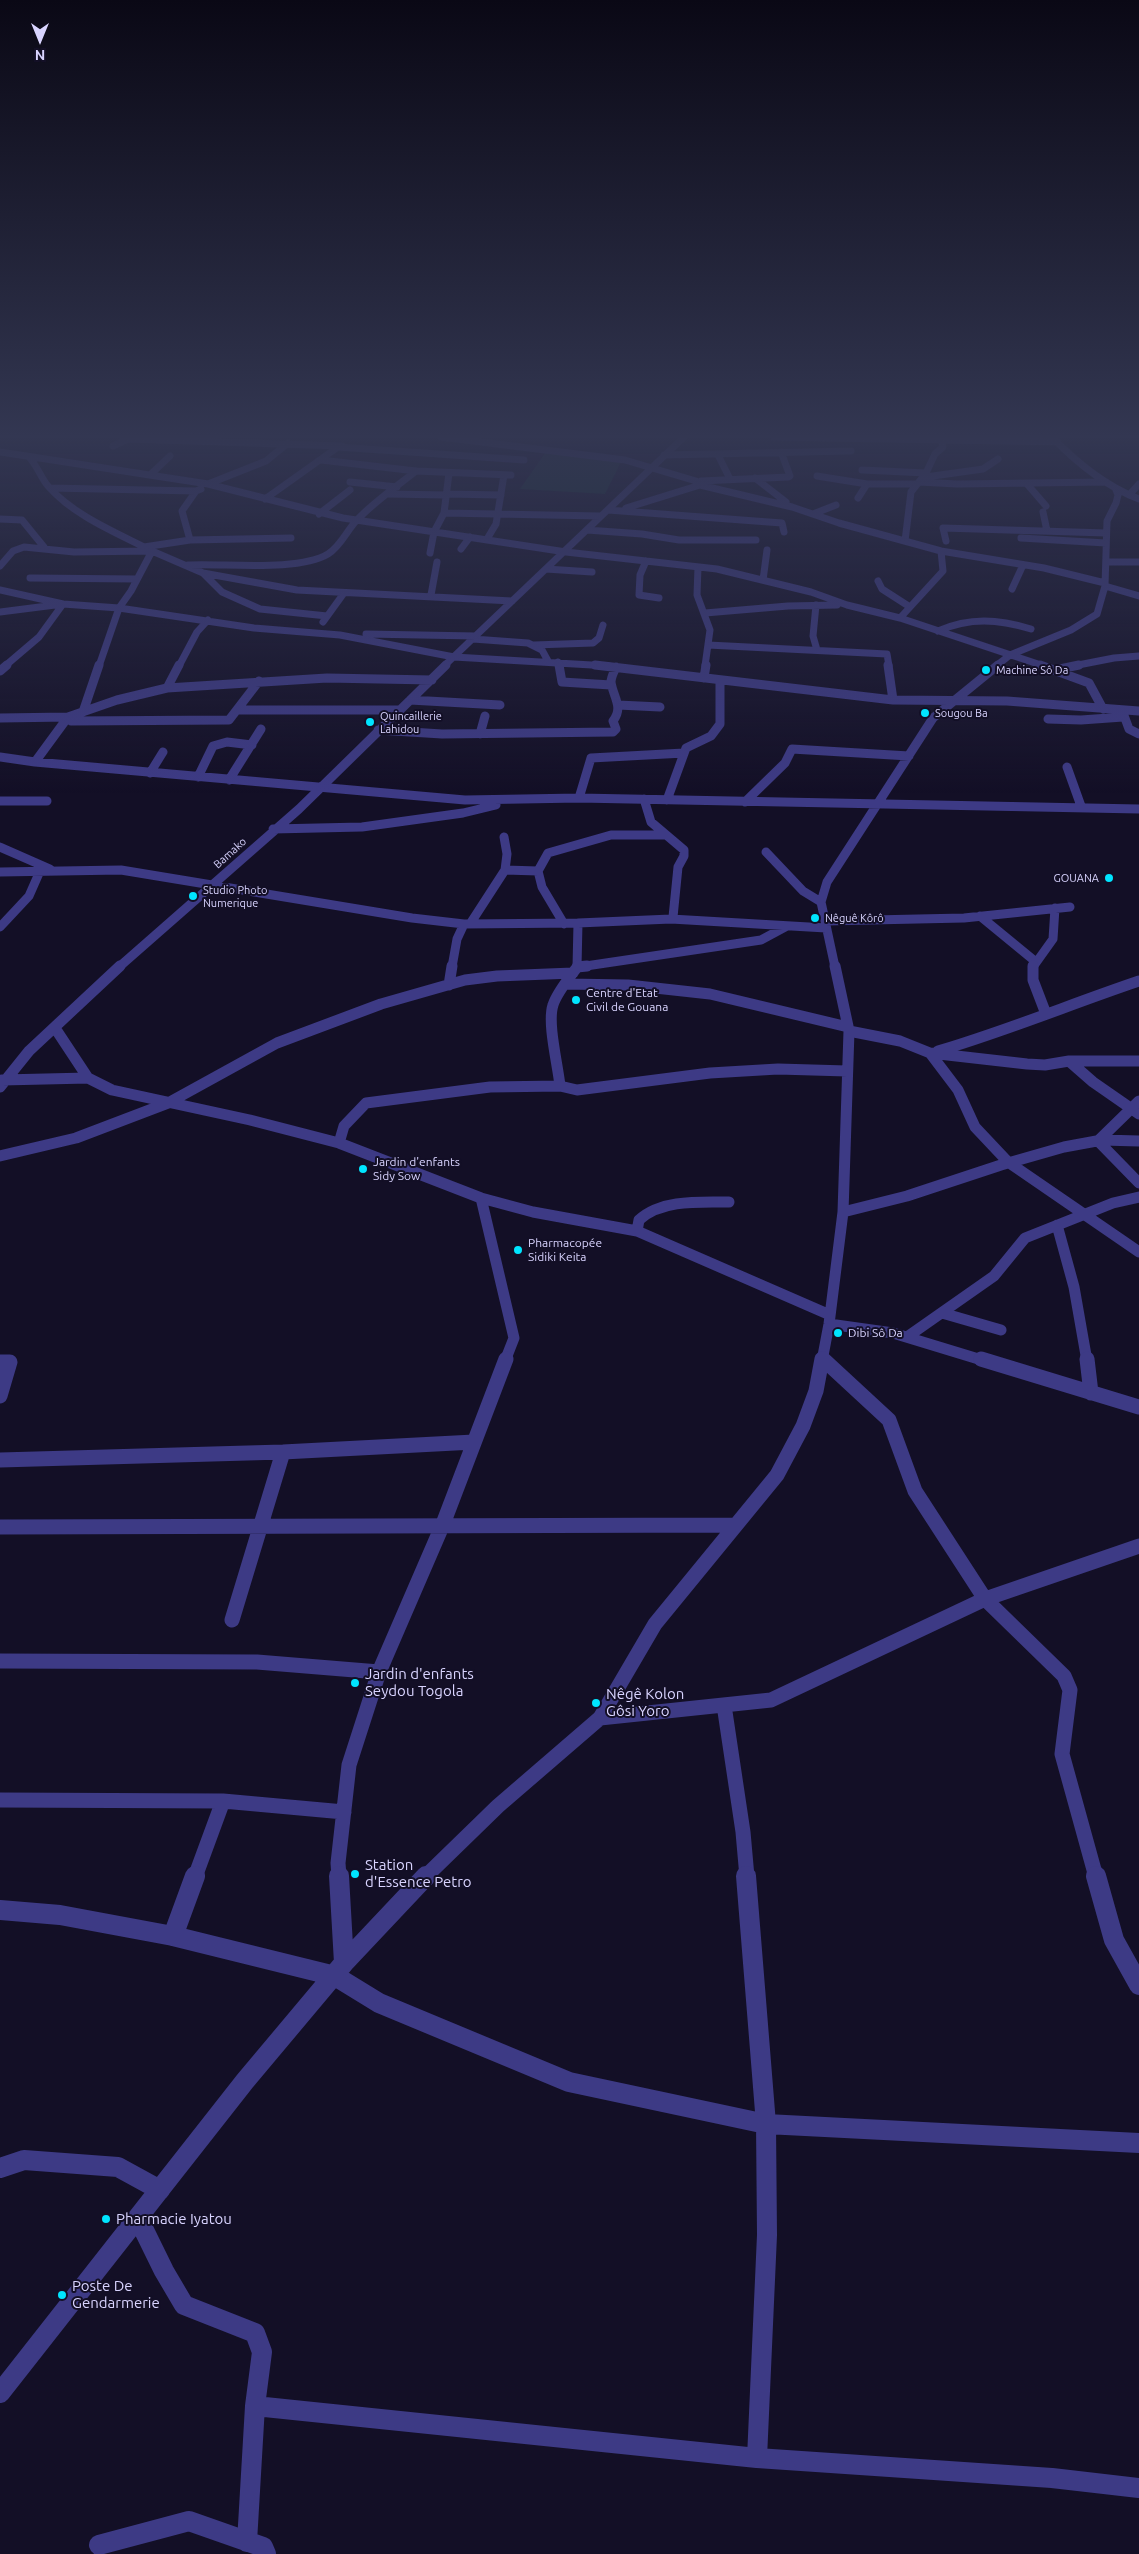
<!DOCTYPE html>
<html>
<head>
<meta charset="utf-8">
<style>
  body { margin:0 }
  #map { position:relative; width:1139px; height:2554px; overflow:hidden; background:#130f26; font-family:Ubuntu,sans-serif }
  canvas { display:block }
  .north { position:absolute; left:15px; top:15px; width:50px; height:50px; -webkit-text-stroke:4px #130f26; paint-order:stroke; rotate:180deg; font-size:14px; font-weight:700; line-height:20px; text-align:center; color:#d9d4ff }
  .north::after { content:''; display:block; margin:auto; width:18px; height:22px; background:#d9d4ff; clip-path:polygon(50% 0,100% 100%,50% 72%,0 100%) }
</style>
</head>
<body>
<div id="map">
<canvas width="1139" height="2554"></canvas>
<div class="north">N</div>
</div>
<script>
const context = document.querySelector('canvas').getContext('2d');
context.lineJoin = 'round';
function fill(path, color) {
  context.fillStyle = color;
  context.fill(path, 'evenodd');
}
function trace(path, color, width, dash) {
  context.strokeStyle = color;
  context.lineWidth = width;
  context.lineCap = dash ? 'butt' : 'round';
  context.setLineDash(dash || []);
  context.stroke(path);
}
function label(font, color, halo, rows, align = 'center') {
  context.font = font + ' Ubuntu,sans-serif';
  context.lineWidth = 4;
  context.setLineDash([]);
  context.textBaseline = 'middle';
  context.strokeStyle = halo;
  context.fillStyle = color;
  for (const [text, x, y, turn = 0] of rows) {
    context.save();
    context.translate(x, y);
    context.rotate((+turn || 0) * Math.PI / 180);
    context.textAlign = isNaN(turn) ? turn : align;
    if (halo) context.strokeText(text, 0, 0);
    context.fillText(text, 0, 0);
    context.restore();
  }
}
fill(new Path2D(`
  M545,453L622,460L605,494L520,489Z`), '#12302f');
trace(new Path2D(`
  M441,437L625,460L696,481L700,485L792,507L839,523L941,551L1044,568L1105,583
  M774,437L1058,442
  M1052,437C1077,463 1105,486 1139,499
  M113,446L128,439L342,446
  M0,452L208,484L343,518L566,552L717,569L811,592L847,605L900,618L1044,666
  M664,455L851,451
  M718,455L730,479
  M321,460L416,471L511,475
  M862,470L926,473
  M150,475L170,456
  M817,476L867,484
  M926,477L983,469L998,459
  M755,478L786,502
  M701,481L788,477L790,476L781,452
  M350,482L397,487
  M919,482L957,484L1106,482
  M208,484L266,461L288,443
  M1027,484L1046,506
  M50,488L196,491
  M388,494L447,495
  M447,494L501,495
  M1129,495L1139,484
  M858,498L867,484H917
  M265,499L338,447L524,460
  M626,508L700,485
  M608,510L782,523L784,532
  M1043,512L1047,531
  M444,513L601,516
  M319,514L350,490
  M813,514L836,505
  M0,519L22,520L44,547
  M587,530L642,534L679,540H756
  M1021,538L1106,543
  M487,539L496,524L504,475
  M190,540L182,511L196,491L201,489
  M905,541L911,492L926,473L935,454L943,447L941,437
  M946,541L943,528L1106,533
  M144,547L190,540L291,538
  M461,549L470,537
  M430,553L434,532L444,513L449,473
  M646,561L640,575L639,595L659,598
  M1106,562H1139
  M188,565C224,563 298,572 328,554C341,546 347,530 357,520C375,501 396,487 416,471
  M0,566L13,551L24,547L74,552L152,551L203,573L222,592L260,609L327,616
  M698,567L697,595L710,630L705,666
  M546,569L592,572
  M203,573L297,590L512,601
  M30,578L137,579
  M763,580L767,550
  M878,581L882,589L910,607
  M1105,586L1139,596
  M1012,589L1023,565
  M0,590L63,604L0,612
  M431,595L437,562
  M816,605L813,636L817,650
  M705,613L788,606L837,605
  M900,618L943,571L941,551
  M323,622L344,593
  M938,631C970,617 998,619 1031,629
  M366,634L476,636
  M473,639L528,643L542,650L548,661
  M534,645L593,643L599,638L603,625
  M708,645L887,654L889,666
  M558,662L559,666
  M5,666L39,637L63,604L119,608L131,591L152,551C117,533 74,516 48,486C41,478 38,467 29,457
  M99,666L119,608L254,628L340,635L454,657L609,666
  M179,666L197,632L208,620
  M444,666L684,437
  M996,666L1010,655L1071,630L1097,614L1105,586L1107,521L1116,503L1118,495L1116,490
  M1073,666L1114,658L1139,656`), '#3d3a85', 7);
trace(new Path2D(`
  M559,665L562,682L611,685
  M595,665L893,700L1007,701L1139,711
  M888,665L893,700
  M1040,665L1089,683L1103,709
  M1055,670L1079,665
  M0,671L7,665
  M704,678L706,665
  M432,680L327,678L167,688L117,700L68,717L35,762L465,800L579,798L1139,809
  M167,688L179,665
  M410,700L500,705
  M618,705L660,707
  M237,710H399
  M1122,710L1129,729L1139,734
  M83,712L99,665
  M0,718L68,717
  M1048,719L1081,720L1123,717
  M71,721L229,720L259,681
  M378,730L442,734L613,732L616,729L613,721C624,707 613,697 611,682C611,677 614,672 616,667
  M480,734L485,716
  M0,757L35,762
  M1067,767L1081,806
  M150,773L163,752
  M198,777L213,746L227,742L252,745
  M229,780L261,729
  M579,798L591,758L684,753
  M644,799L651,822L684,850V856L678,867L673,917
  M667,800L686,748L711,736L720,724V680
  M0,801H47
  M745,802L785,763L792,749L909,756
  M273,829L362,827L463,813L496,805
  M0,847L50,869
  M766,852L803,891L821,902
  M505,870L538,871
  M0,872L121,870L412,918L464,924L578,923L577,967
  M980,916L1036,962
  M825,921L964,918L1070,907
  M578,923L671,919L826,928
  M470,924L505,870L507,854L504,837
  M564,924L542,887L538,871L548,853L611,835H665
  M0,927L29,896L40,871
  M119,967L299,809L446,665
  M452,967L457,939L464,924
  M579,967L761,940L787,926
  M835,967L821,902L827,882L933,718L998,665
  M1033,967L1053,939L1055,908`), '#3d3a85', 9);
trace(new Path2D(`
  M578,966C570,977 557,992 553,1005C547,1023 558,1065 560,1086L577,1090L710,1073L778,1069L847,1071
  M1033,966V980L1046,1014
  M577,967L587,966
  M567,984L628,985L710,994L848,1027
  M449,985L452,966
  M55,1028L88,1078
  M849,1031L900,1041L930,1053L1027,1064L1045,1065L1069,1061H1139
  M938,1051C1006,1031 1071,1004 1139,981
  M930,1053L958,1090L975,1127L1008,1162L1139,1252
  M1069,1061L1093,1082L1139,1114
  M2,1080L88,1078L112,1090L250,1120L339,1143L481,1198L533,1212L637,1231L830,1315
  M0,1087L29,1051L120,966
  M1098,1141L1139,1183
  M1098,1141L1139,1101
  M339,1143L344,1126L366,1103L490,1087L560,1086
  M0,1156L76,1138L168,1103L277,1043L381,1004L465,980L497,976L573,973
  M481,1198L514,1338L505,1361
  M843,1212L907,1196L1001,1165L1064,1147L1102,1140L1139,1141
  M1057,1225L1074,1287L1087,1361
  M637,1231L639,1220C661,1199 701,1202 729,1202
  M942,1313L1001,1330
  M829,1324L893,1333L985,1361
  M907,1337L994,1276L1025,1238L1113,1203L1139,1197
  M823,1359L825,1361
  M822,1361L829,1324L843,1212L849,1031L835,966`), '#3d3a85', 11);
trace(new Path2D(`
  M823,1359L889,1420L915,1491L985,1599L1064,1676L1070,1690L1062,1754L1096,1877
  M981,1359L1139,1407
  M1087,1359L1091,1393
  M0,1362H10L0,1396
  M0,1460L283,1452L474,1442
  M0,1527L736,1525
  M232,1620L283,1452
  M0,1661L257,1662L379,1672
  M724,1705L743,1832L747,1877
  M600,1718L771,1700L985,1599L1139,1546
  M0,1800L223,1801L344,1812
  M195,1877L223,1801
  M339,1877L338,1863L349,1765L379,1672L443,1524L506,1359
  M425,1877L498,1806L600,1718L655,1624L777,1475L803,1426L816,1391L822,1359`), '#3d3a85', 15);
trace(new Path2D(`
  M339,1876L344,1963
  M746,1876L766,2124L767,2235L757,2458
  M1096,1876L1114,1940L1139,1985
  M0,1910L60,1915L173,1936L335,1976L379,2003L569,2082L766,2124L1139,2143
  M173,1936L195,1876
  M0,2168L24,2160L118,2167L160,2190
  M138,2218L164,2271L184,2305L255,2333L262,2352L255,2406L247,2542
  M0,2393L245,2081L344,1963L426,1876
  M255,2406L757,2458L1052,2478L1139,2488
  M99,2545L189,2521L263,2547L266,2554`), '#3d3a85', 20);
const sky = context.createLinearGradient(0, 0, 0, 794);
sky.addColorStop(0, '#0a0815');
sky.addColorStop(0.55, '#333752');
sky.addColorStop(1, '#33375200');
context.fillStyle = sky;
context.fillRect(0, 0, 1139, 794);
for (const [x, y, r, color] of [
  [986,670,5,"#00e5ff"],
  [925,713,5,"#00e5ff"],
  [370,722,5,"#00e5ff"],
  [1109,878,5,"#00e5ff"],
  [193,896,5,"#00e5ff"],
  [815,918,5,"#00e5ff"],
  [576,1000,5,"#00e5ff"],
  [363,1169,5,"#00e5ff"],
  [518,1250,5,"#00e5ff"],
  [838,1333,5,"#00e5ff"],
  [355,1683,5,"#00e5ff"],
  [596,1703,5,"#00e5ff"],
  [355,1874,5,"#00e5ff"],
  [106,2219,5,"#00e5ff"],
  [62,2295,5,"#00e5ff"]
]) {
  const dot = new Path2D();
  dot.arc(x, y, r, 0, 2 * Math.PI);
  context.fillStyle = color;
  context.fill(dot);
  trace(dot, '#130f26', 2);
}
label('11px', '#d9d4ff', '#130f26', [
  ["Machine Sô Da",996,670],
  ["Sougou Ba",935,713],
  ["Quincaillerie",380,716],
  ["Lahidou",380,729],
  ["GOUANA",1099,878,"right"],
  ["Studio Photo",203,890],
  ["Numerique",203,903],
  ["Nêguê Kôrô",825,918]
], 'left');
label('11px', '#d9d4ff', '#130f26', [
  ["Bamako",230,853,-42]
]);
label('12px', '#d9d4ff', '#130f26', [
  ["Centre d'Etat",586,993],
  ["Civil de Gouana",586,1007],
  ["Jardin d'enfants",373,1162],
  ["Sidy Sow",373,1176],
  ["Pharmacopée",528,1243],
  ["Sidiki Keita",528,1257],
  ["Dibi Sô Da",848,1333]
], 'left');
label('15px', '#d9d4ff', '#130f26', [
  ["Jardin d'enfants",365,1674],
  ["Seydou Togola",365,1691],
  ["Nêgê Kolon",606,1694],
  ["Gôsi Yoro",606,1711],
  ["Station",365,1865],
  ["d'Essence Petro",365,1882],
  ["Pharmacie Iyatou",116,2219],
  ["Poste De",72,2286],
  ["Gendarmerie",72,2303]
], 'left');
</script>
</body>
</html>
